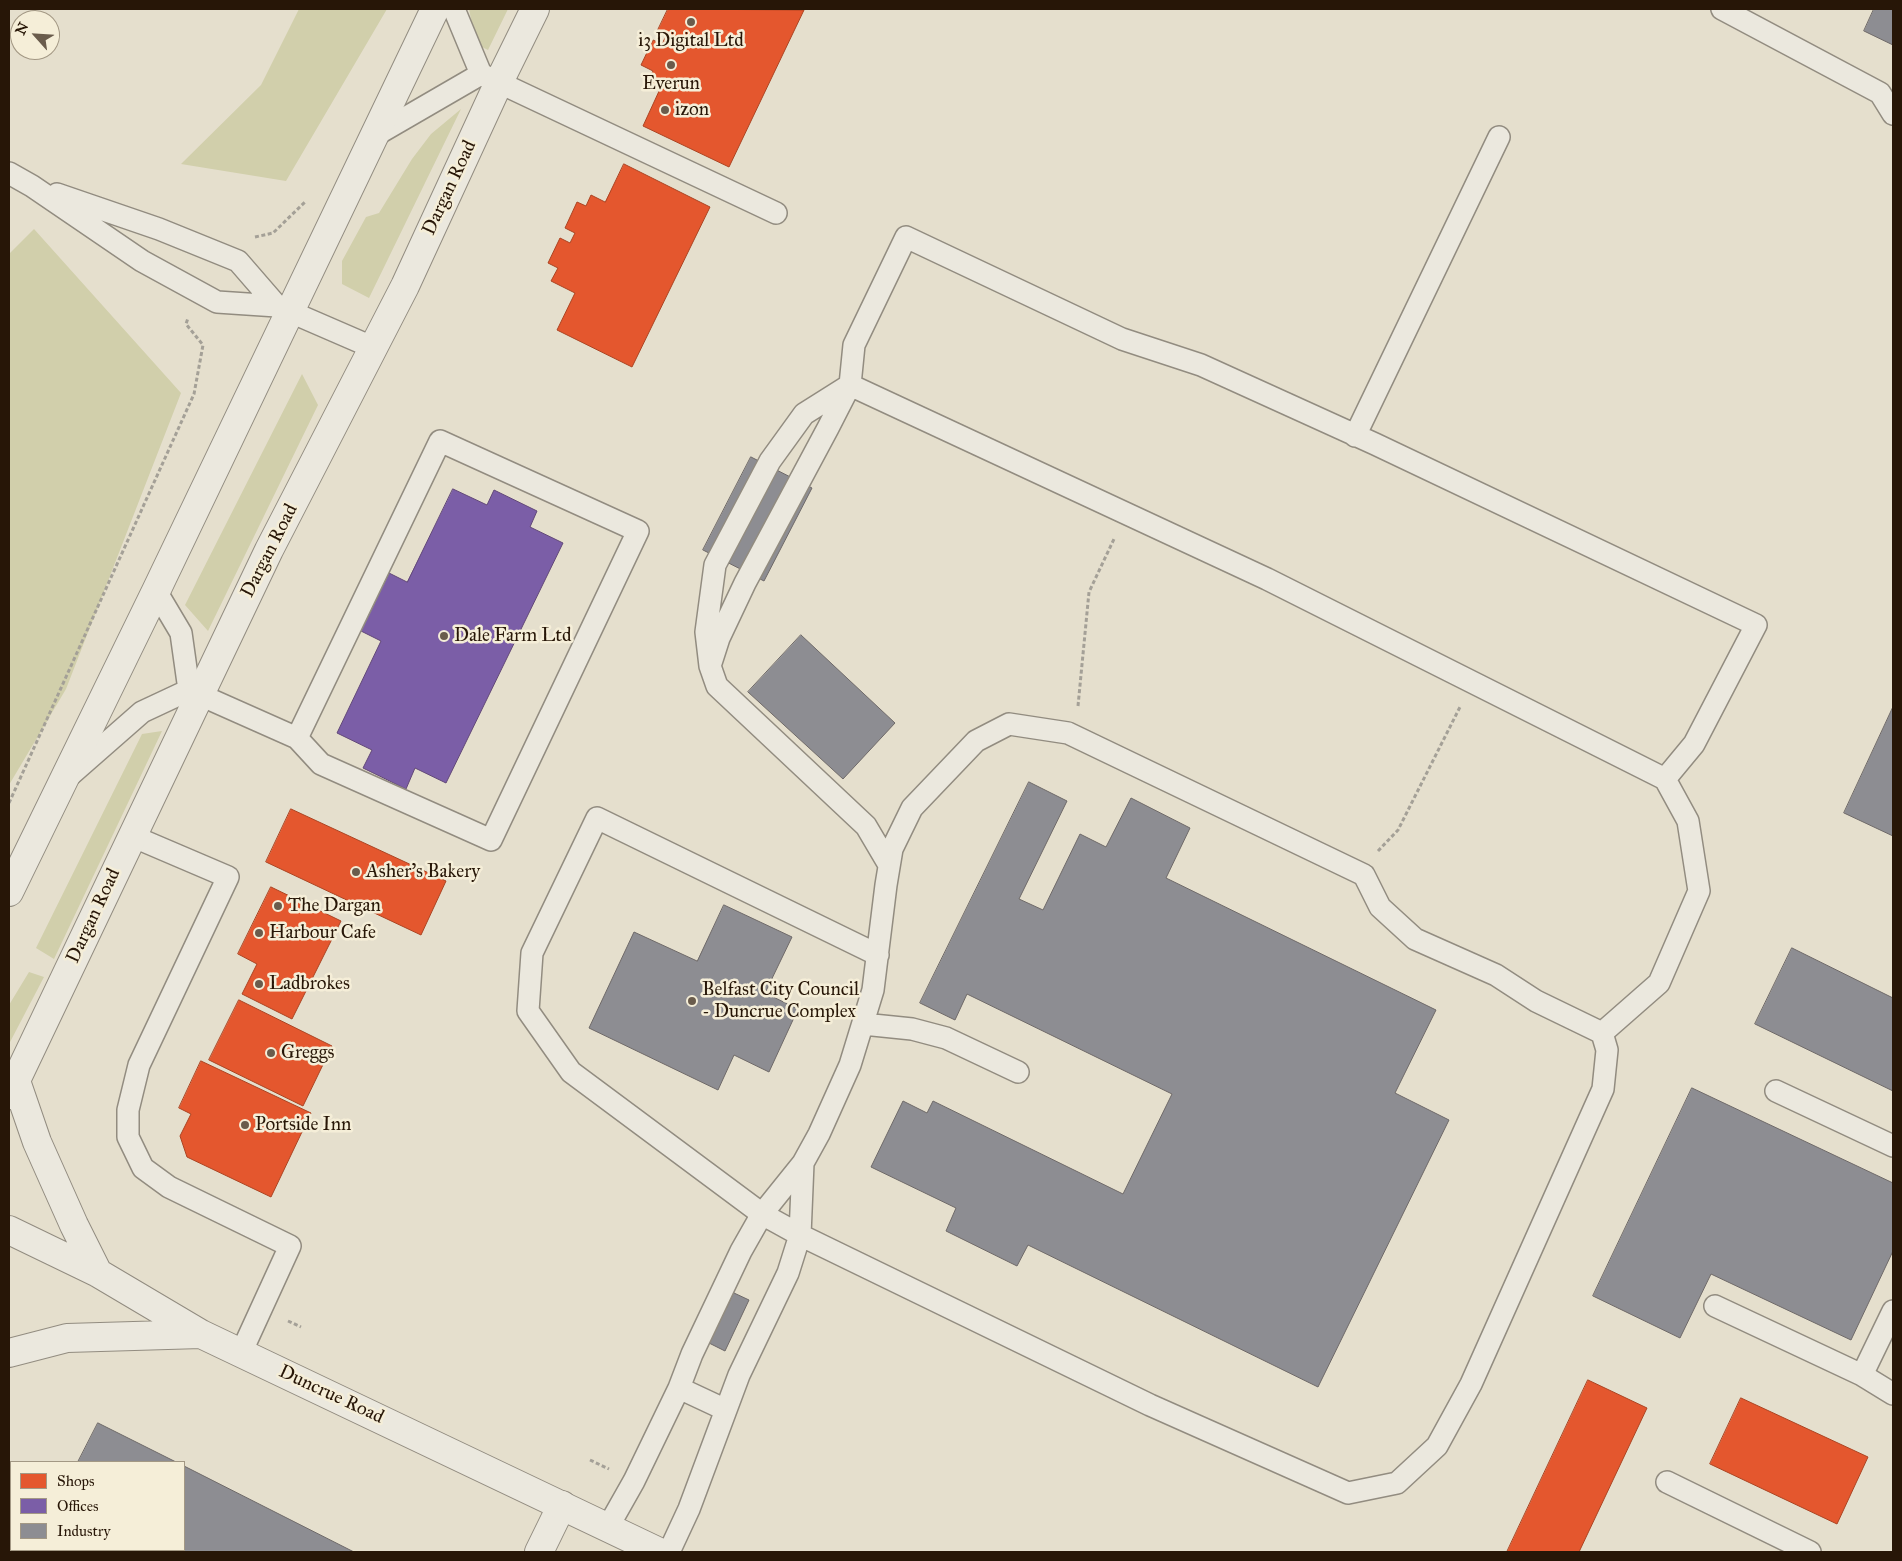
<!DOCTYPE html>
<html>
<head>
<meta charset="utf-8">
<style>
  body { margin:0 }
  #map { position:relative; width:1902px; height:1561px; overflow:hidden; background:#e5dfcd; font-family:"IM FELL Great Primer",serif }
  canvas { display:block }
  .frame { position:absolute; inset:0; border:10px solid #271607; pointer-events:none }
  .legend { position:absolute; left:10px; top:1461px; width:175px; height:90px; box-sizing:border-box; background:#f5eed8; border:1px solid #a39884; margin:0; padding:6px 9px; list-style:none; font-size:15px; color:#271607 }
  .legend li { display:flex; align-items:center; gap:10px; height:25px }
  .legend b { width:25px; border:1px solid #a39884 }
  .north { position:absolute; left:10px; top:10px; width:50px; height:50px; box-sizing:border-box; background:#f5eed8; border:1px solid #a39884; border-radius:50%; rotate:296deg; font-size:14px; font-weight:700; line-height:20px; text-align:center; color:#271607 }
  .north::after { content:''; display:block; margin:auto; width:18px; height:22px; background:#6a5c4c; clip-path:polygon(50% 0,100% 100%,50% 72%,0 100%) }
</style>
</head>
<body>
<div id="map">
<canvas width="1902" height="1561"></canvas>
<div class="frame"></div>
<ul class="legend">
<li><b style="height:14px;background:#e4572e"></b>Shops</li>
<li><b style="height:14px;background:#7b5ea7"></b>Offices</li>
<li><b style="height:14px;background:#8d8d92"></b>Industry</li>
</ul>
<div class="north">N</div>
</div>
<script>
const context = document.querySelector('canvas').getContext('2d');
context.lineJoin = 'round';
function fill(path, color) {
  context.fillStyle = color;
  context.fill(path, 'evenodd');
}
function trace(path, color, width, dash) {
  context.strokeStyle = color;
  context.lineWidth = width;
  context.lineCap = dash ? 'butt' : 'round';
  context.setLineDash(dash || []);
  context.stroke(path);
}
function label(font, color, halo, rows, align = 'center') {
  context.font = font + ' "IM FELL Great Primer",serif';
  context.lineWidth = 5;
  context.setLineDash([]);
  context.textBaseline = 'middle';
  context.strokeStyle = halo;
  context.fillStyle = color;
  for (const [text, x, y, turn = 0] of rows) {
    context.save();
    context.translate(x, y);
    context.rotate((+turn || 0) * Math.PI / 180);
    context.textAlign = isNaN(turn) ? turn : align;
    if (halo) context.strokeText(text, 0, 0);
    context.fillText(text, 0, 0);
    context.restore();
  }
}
fill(new Path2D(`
  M299,9H387L286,181L181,164L261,85Z
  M469,9H508L488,50L476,44Z
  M461,109L369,298L342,284V261L366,217L379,213L412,159L431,134Z
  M34,229L181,393L66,689L9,785V254Z
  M302,374L318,405L208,631L185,605Z
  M162,731L54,959L36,948L142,734Z
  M29,972L44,977L9,1044V1005Z`), '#d1cfab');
const shops = new Path2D(`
  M668,9L804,10L729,167L643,126L660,89L647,83L653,71L641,65L653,40L662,44L667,34L658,30Z
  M624,164L710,207L632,367L557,330L575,293L551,281L558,268L548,263L560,238L570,243L575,233L565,228L577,202L586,206L591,195L605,202Z
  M291,809L446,881L421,935L266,862Z
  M271,887L341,921L292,1019L242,994L257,964L238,954Z
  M239,1000L332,1046L303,1106L209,1060Z
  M201,1061L311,1113L271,1197L187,1157L180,1136L191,1114L179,1108Z
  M1588,1380L1647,1408L1579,1552H1507Z
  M1741,1398L1868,1457L1837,1524L1710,1464Z`);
fill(shops, '#e4572e');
trace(shops, '#ab4422', 1);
const offices = new Path2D(`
  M453,489L487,505L494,490L537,511L530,527L563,543L446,783L415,768L406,789L363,768L372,750L337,733L381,641L361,631L389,573L407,582Z`);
fill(offices, '#7b5ea7');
trace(offices, '#624877', 1);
const industry = new Path2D(`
  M1874,9H1893V45L1864,31Z
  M751,457L812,488L764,581L703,550Z
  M801,635L895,723L843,779L748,692Z
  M1893,707V836L1844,813Z
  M1029,782L1067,801L1019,899L1043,910L1080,834L1106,847L1131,798L1190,828L1166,878L1436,1010L1395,1093L1449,1120L1318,1387L1028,1245L1017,1266L946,1231L956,1208L871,1167L903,1101L927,1113L933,1101L1123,1194L1172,1094L967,994L955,1020L920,1003Z
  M724,905L792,937L765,993L798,1009L769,1072L734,1055L718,1090L589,1028L634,932L697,961Z
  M1792,948L1893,998V1091L1755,1024Z
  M1692,1088L1893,1183V1251L1851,1340L1711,1274L1680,1338L1593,1296Z
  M734,1293L749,1300L725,1351L707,1342L723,1307L726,1308Z
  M98,1423L176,1462H78Z
  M184,1466L354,1552H74L69,1550H184Z`);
fill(industry, '#8d8d92');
trace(industry, '#6e6968', 1);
const service = new Path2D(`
  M454,9L481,74L776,213
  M1722,9L1880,93L1893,114
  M374,136L481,74
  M9,173L32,186L142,261L217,302L277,306L374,348
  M57,194L159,229L238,261L277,306
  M850,385L1267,579L1665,779L1688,821L1699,891L1659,983L1602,1033
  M850,385L804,414L770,461L715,565L706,632L710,666L717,686L866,826L889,865
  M1355,436L1499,137
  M156,591L181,633L189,690
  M710,666L719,638L745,583L828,428L850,385L854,345L906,237L1122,339L1201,365L1375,444L1756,625L1694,744L1665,779
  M69,776L142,712L189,690L297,738L321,764L491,840L638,531L440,441L297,738
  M132,836L228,877L139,1065L128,1110V1137L143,1168L169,1187L290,1246L241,1353
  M863,1024L912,1029L946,1038L1018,1072
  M1776,1091L1893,1146
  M1715,1306L1862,1375L1893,1394
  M1862,1375L1893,1311
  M679,1388L726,1410
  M1667,1482L1810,1552
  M608,1527L634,1481L679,1388L692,1354L741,1251L762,1214L803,1163L819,1134L850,1065L873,990L886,885L892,849L912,808L976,741L1009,724L1068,733L1364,875L1380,907L1415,939L1496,975L1536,1001L1602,1033L1607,1050L1603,1089L1471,1384L1437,1446L1397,1483L1348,1493L1150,1405L800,1235L762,1214L571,1072L528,1011L532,953L597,818L878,955
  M669,1552L689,1509L739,1375L788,1273L800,1235L803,1163`);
const minor = new Path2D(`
  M539,1552L562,1505`);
const tertiary = new Path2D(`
  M9,892L156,591L435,9
  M16,1081L37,1142L74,1225L98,1273
  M9,1095L269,550L405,286L499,82L535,9
  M9,1230L98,1273L201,1334L659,1552
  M9,1353L67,1338L201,1334`);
trace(service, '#928c80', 24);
trace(minor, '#928c80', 30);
trace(tertiary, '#928c80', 30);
trace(new Path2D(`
  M255,237L273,233L306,201
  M1078,706L1089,592L1114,539
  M9,803L194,394L203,345L186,324L188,318
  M1378,851L1398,830L1460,707
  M288,1321L301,1327
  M590,1460L609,1469`), '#a4a097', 3, [4, 2.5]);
trace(service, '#ebe8de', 21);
trace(minor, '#ebe8de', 28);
trace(tertiary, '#ebe8de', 28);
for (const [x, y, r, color] of [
  [691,22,5,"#6a5c4c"],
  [671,65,5,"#6a5c4c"],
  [665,110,5,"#6a5c4c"],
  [444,636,5,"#6a5c4c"],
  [356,872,5,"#6a5c4c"],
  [278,906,5,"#6a5c4c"],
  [259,933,5,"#6a5c4c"],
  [259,984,5,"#6a5c4c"],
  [692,1001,5,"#6a5c4c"],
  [271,1053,5,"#6a5c4c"],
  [245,1125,5,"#6a5c4c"]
]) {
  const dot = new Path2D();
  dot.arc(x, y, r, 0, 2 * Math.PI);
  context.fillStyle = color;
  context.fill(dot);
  trace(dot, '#f5eed8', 2);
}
label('19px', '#271607', '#f5eed8', [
  ["i3 Digital Ltd",691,41,"center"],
  ["Everun",671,84,"center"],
  ["izon",675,110],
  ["Dale Farm Ltd",454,636],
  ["Asher's Bakery",366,872],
  ["The Dargan",288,906],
  ["Harbour Cafe",269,933],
  ["Ladbrokes",269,984],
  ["Belfast City Council",702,990],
  ["- Duncrue Complex",702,1012],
  ["Greggs",281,1053],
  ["Portside Inn",255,1125]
], 'left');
label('19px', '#271607', '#f5eed8', [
  ["Dargan Road",450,188,-65],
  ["Dargan Road",270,551,-63],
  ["Dargan Road",94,916,-65],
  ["Duncrue Road",331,1395,25]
]);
</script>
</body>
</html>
